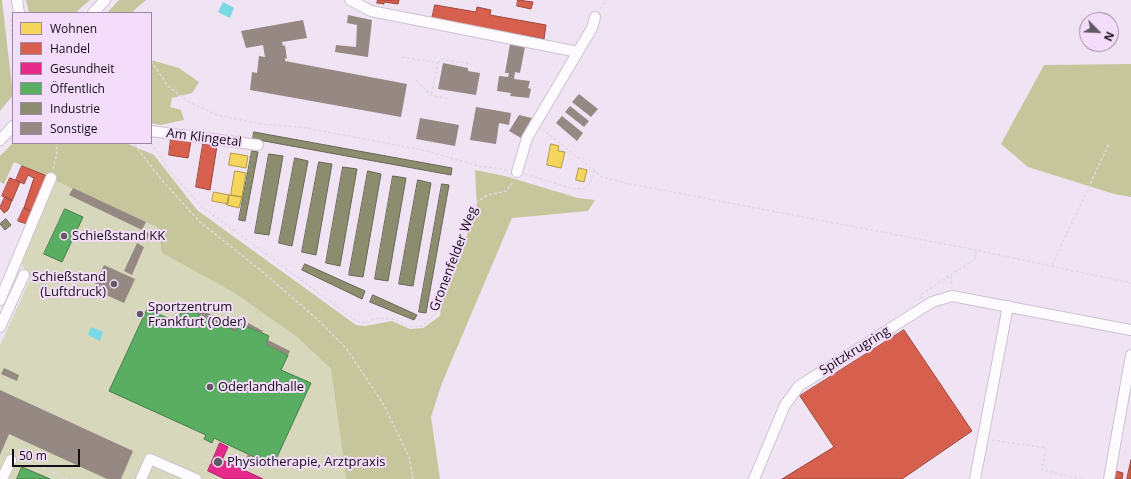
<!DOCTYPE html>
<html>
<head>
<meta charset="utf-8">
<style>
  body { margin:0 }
  #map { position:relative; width:1131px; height:479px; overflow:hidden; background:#f0e3f4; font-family:"Open Sans",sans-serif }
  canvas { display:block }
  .legend { position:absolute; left:12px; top:12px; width:140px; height:132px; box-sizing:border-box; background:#f4ddfa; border:1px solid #9b8a9f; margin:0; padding:5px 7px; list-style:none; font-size:12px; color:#150d17 }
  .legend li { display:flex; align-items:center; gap:8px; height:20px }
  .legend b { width:20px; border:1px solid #9b8a9f }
  .north { position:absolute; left:1079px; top:12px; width:40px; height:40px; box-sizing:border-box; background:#f4ddfa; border:1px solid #9b8a9f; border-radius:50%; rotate:114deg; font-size:11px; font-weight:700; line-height:16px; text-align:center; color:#150d17 }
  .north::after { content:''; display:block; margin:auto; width:14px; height:18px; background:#625864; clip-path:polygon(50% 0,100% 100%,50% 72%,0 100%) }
  .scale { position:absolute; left:12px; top:449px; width:68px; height:18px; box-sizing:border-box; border:2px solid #150d17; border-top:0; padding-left:5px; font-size:12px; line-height:14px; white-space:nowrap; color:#150d17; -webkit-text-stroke:3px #f4ddfa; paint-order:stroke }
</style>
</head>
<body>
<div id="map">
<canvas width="1131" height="479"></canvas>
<ul class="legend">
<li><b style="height:11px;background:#f6d55c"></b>Wohnen</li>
<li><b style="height:11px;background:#d6604d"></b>Handel</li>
<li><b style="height:11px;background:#e7298a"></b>Gesundheit</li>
<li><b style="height:11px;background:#5aae61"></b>Öffentlich</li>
<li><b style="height:11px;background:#8c8c6e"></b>Industrie</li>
<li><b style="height:11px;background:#968882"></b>Sonstige</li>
</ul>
<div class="north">N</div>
<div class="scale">50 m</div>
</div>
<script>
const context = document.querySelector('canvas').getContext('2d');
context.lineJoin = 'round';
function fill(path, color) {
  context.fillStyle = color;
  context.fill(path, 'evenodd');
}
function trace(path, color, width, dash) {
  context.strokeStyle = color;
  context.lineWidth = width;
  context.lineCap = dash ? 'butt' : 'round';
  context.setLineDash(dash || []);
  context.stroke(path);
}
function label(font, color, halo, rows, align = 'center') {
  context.font = font + ' "Open Sans",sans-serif';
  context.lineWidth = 4;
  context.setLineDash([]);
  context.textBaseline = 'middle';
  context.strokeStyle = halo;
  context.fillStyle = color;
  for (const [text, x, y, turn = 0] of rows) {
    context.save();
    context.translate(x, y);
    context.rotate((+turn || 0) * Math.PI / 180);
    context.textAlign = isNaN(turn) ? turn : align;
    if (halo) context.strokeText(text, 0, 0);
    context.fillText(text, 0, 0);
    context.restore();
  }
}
fill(new Path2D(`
  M56,181L157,227L163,253L233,292L297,337L331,369L346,479H0V345L31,277L20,263Z`), '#d7d7bc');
fill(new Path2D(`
  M0,0H2L13,95L0,111Z
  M26,0H90L75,13H29Z
  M119,0H146L131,13H107Z
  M151,60L179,68L199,82L192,93L172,98L170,107L181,110L184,120L160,125L151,123Z
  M1131,64V197L1114,194L1028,167L1001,144L1044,65Z
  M13,143H126L154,155L197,210L356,325L365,326L392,321L410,329L423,328L440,316L442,298L477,209L475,170L505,176L578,198L595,200L588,211L512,218L442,383L431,417L440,479H346L331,369L297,337L233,292L162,253L157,227L14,162L4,184L0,182V156Z`), '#c5c69b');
fill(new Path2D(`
  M223,2L234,8L230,18L218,12Z
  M91,327L103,332L100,341L88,335Z`), '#7ad9e5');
const homes = new Path2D(`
  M551,144L559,146L558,151L565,152L561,168L547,165Z
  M231,153L248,156L246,168L229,165Z
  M579,168L587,170L584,182L576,180Z
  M235,171L246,173L242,197L231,195Z
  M214,192L229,195L228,204L212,201Z
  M229,195L242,197L239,208L227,205Z`);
fill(homes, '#f6d55c');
trace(homes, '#b29947', 1);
const shops = new Path2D(`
  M378,0H399L398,4L384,2V4L377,3Z
  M518,0L533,2L531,9L517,6Z
  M435,5L476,12L477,7L491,10L490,15L546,25L544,39L432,19Z
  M171,138L191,141L188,158L169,155Z
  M203,144L217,146L210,190L196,187Z
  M22,166L47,176L33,212L24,208L34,178L28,175L24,184L16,180Z
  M10,178L20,182L12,201L2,196Z
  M5,197L12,200L8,210L4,213L0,208Z
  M24,208L33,212L27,224L18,221Z
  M904,330L972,431L902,479H782L834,447L800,396Z
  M1131,460V479H1127V478Z
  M1116,471L1123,473L1122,479H1114Z`);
fill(shops, '#d6604d');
trace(shops, '#9c473d', 1);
const health = new Path2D(`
  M220,443L228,447L222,460L263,479H225L208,471Z`);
fill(health, '#e7298a');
trace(health, '#a82168', 1);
const public = new Path2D(`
  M65,209L83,217L62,262L44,254Z
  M183,307L236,331L239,323L269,336L266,344L288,355L281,370L311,383L273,466L214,438L212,443L204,439L206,435L109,391L147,309L177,322Z
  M22,467L50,479H17Z`);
fill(public, '#5aae61');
trace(public, '#457e4b', 1);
const industry = new Path2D(`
  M254,132L452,168L451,175L253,139Z
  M252,151L258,152L245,221L239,220Z
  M269,154L283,156L269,235L255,233Z
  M295,158L308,161L292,246L279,243Z
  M319,162L332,164L316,255L302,252Z
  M343,167L357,169L340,266L326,263Z
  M368,171L381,174L363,277L349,275Z
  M393,176L406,178L388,281L375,279Z
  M418,180L431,183L413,286L399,284Z
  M442,184L449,185L426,313L419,312Z
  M6,219L11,225L5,230L0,224Z
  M305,264L365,291L362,299L302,270Z
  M373,295L417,315L414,320L370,302Z`);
fill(industry, '#8c8c6e');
trace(industry, '#686654', 1);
fill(new Path2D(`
  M348,15L372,20L368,57L335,52L336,45L356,47L357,25L347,23Z
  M303,20L307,38L282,42L283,46L285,45L287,59L285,58V61L407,84L401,117L250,90L252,72L257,73L259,56L265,57L263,45L246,48L241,31Z
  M510,44L525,47L520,73L515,72L514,79L530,81L528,88L531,89L529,98L510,96L511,93L497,91L499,76L508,77L509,73H505Z
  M443,63L468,68V71L480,73L476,95L438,89Z
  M579,94L598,109L591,117L572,102Z
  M570,106L589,121L584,127L565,112Z
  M476,107L511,113L509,125L499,123L496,144L470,140Z
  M519,115L532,118L521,138L509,131Z
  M562,116L583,133L577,141L556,123Z
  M420,118L459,125L455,146L416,139Z
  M73,188L146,222L142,230L69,195Z
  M144,230L150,234L147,240L140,237Z
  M137,243L144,247L132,275L124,271Z
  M104,265L135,279L124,303L93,289Z
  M185,303L237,326L236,331L183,307Z
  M248,323L263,331L262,333L247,326Z
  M268,340L290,351L288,355L266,344Z
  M4,368L19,375L17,381L1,374Z
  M0,390L133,451L121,479H107L9,434L0,455Z
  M248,454L251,455L245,471L241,469Z`), '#968882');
const minor = new Path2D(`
  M17,0L19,13
  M350,0L371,11L578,52
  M93,13L105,0
  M151,131L258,145
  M0,140L13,126
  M517,172L527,138L592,28L595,17
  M0,300L51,178
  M0,327L24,275
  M2,479L11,460
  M141,479L150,459L196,479
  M754,479L785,405L799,386L932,302L952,296L1131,330
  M975,479L1008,306
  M1109,479L1131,355`);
trace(minor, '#ccc3cf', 12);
trace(new Path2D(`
  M600,9L606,0
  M11,19L12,41
  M13,41V46
  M402,57L438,63L431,95
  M151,61L168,86L189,102L217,115L262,124L307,128L427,151L478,166L508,170
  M438,63L441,59L471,64
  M416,80L431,95L450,99
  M542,129L602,177L625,183L976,250L1131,283
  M130,143L135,145L160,178L200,222L264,273L318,320L346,348L384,405L409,457L413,479
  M151,143L171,173L201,206L358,322L366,323L377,318L392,319L412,327L422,326L436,313L438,299L475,203L488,195L506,191L514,181
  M53,169L57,153L56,143
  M525,174L574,189L585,188L590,183L594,171
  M1052,265L1109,144
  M951,276L952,286
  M922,298L920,295L975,259L976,250
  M992,440L1046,448L1042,470L1082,479
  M20,458L68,479
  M205,460L211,463`), '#dedae0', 1.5, [3, 2]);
trace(minor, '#fdfbfd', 10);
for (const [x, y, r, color] of [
  [64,236,4,"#625864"],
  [114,284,4,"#625864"],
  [140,314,4,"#625864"],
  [210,387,4,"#625864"],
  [218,462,5,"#625864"]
]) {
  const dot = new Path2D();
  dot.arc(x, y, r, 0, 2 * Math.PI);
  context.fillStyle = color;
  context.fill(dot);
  trace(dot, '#f4ddfa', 1.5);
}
label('13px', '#150d17', '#f4ddfa', [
  ["Am Klingetal",204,138,7],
  ["Gronenfelder Weg",454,259,-69],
  ["Spitzkrugring",855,351,-32]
]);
label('13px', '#150d17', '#f4ddfa', [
  ["Schießstand KK",72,236],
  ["Schießstand",106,277,"right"],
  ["(Luftdruck)",106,292,"right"],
  ["Sportzentrum",148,307],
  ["Frankfurt (Oder)",148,322],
  ["Oderlandhalle",218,387],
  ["Physiotherapie, Arztpraxis",227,462]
], 'left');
</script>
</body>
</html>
